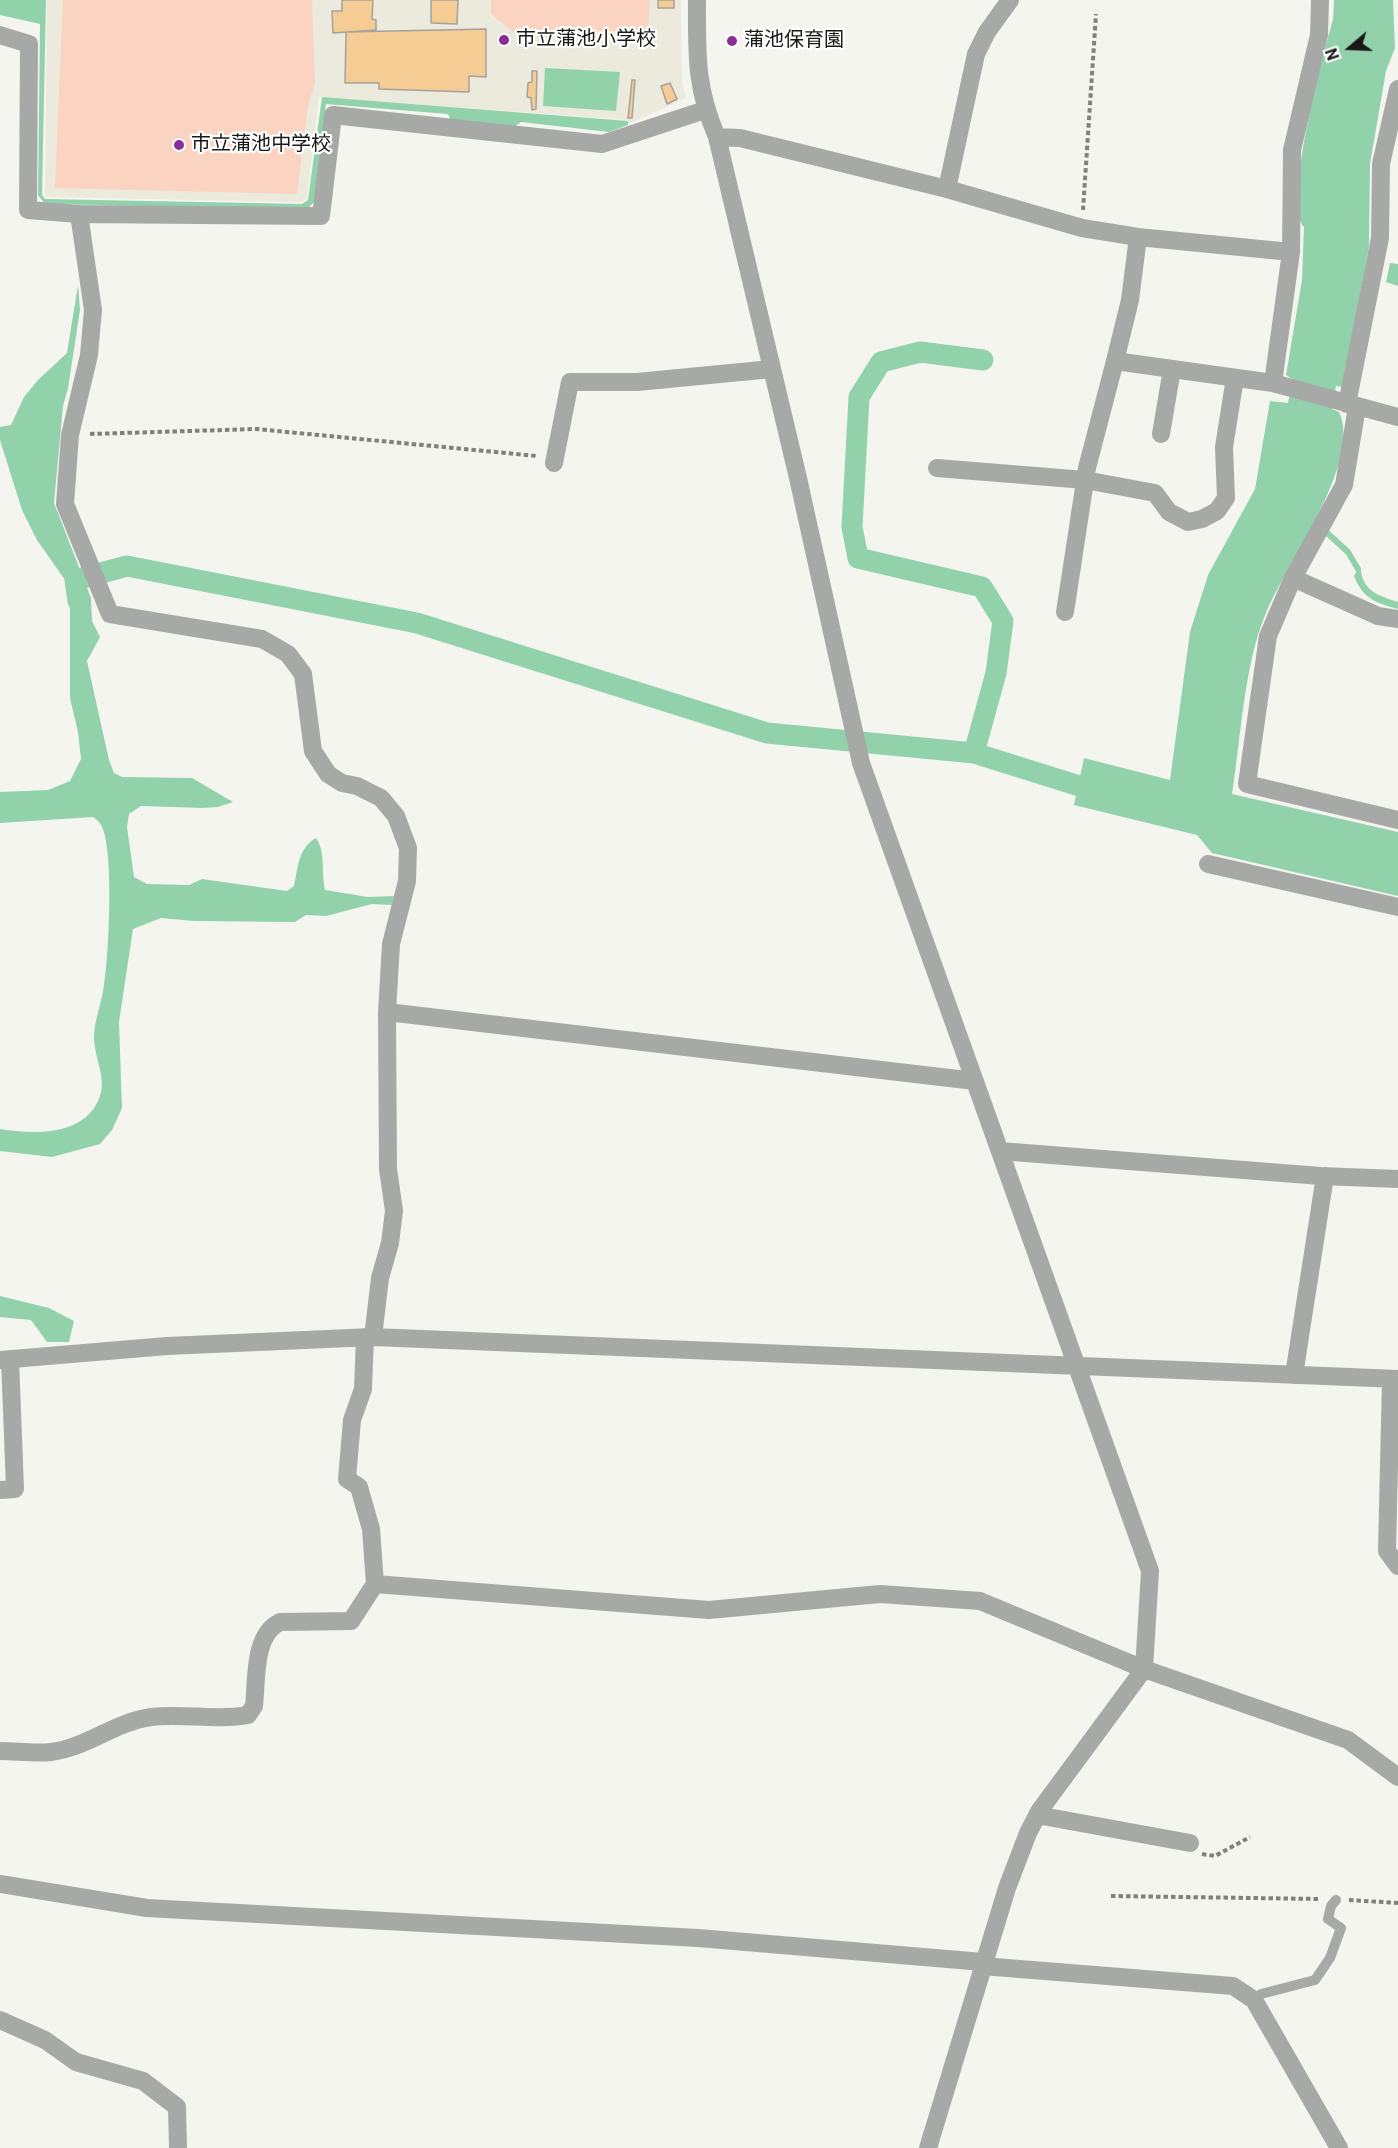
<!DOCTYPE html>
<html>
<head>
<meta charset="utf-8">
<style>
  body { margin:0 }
  #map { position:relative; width:1398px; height:2148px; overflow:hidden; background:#f5f5ef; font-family:Roboto,sans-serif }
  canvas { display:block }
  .north { position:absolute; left:1320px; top:18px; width:60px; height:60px; -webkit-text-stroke:4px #fff; paint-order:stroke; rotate:251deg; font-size:16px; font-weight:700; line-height:24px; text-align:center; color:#181816 }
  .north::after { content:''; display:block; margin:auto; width:21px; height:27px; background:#181816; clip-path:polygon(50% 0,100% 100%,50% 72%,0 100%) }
</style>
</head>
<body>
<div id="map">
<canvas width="1398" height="2148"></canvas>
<div class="north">N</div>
</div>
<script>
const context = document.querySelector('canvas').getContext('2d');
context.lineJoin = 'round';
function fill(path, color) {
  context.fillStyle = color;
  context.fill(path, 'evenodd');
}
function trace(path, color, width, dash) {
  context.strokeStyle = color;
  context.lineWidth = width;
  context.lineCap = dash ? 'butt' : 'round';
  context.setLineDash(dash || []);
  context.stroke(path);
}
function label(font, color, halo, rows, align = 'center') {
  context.font = font + ' Roboto,"Noto Sans JP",sans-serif';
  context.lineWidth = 4.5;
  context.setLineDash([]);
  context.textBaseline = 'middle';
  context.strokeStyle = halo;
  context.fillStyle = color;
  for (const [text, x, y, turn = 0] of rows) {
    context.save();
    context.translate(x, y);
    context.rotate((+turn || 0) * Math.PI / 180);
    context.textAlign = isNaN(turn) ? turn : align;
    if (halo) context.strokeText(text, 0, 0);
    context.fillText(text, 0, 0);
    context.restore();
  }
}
fill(new Path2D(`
  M47,0H681L682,81L686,98L629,124L628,120L319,97L307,198L302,202L47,197L45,193Z`), '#ebeadd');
fill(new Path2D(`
  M63,0H312L315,84L308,105L297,194L55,188Z
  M491,0H650L647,40L519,37L491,14Z`), '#fbd3c1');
fill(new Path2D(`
  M0,0H46L42,195L45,199L302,204L308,200L322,97L628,121V125L609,132L521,122L514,127L452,123L448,114L326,104L314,202L307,209L45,204L38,195L40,24L0,15Z
  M1334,0H1393L1395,48L1386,71L1370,164L1369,246L1343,387L1336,386L1332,409L1339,412C1363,461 1285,566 1266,613C1244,664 1241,738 1232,794L1398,832V896L1212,853L1197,835L1074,805L1084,758L1170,780L1190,632L1208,575L1255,489L1270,401L1288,403L1292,379L1286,375L1302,280L1304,227C1282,205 1324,52 1333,19Z
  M545,68L620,72L616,111L543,106Z
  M1390,263L1398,264V286L1386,282Z
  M78,285L80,310L68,388L63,406L54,503L91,598L92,621L100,637L87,661L109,760L114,773L122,777L192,778L233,802L218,807L202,808L141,806L129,814L127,827L134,877L147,884L189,885L202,879L287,891L294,886C298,868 298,848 316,838C326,853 321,871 325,890L368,897L394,896L392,905L372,904L326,916L306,915L295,922L194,921L161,918L133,929L119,1022L122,1108L112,1130L100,1144L52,1157L0,1151V1129C32,1134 81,1137 98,1101C109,1079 93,1057 94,1035C95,1018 102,1002 104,985C109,956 114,852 102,827C100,822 97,820 93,817L0,823V792L48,790L70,781L81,759L78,732L70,698V587L37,540L22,510L0,440V427L11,425L24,397L38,380L67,353Z
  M1358,569L1361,571C1363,591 1381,597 1398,602V609C1376,603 1363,599 1354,576Z
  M0,1296L49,1308L74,1321L69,1342H47L31,1320L0,1317Z`), '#91d2ab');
trace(new Path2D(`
  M1314,521L1348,552L1358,569`), '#91d2ab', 6);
trace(new Path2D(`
  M78,601L75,580L127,566L417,623L767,733L974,753L1105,794
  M974,753L996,673L1003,621L982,587L858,558L852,527L859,397L881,362L920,352L983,360`), '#91d2ab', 21);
const building = new Path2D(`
  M342,0H373L372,19L376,20V30L333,33L332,11H342Z
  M431,0H458L457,24L431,23Z
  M658,0H674V8H658Z
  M486,29V77L469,76V92L379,89V83H345L346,32Z
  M532,71H537L536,109L532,110L531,98L527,97L528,83L532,82Z
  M632,80H635L632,118H628Z
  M670,83L677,99L667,104L661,86Z`);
fill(building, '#f6cc95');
trace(building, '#a5a29e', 1.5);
trace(new Path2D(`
  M1083,210L1096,14
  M90,434L256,429L537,456
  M1202,1854L1215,1856L1250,1837
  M1111,1896L1320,1899
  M1349,1900L1398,1903`), '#80807c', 4, [4.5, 3]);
trace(new Path2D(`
  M1254,2000L1261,1994L1315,1980L1330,1958L1341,1928L1328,1919L1331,1906L1336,1900`), '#a7a9a6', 10);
trace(new Path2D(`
  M697,0C697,53 695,87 717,137L798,478L861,763L1150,1571L1144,1669L1040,1810L1028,1833L1007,1888L928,2148
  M0,35L29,44L28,210L79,214L321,216L333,115L602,144L705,110
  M717,137L740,138L947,189L1082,228L1138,237L1130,300L1115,361L1273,383L1291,252L1292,150L1319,35L1320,0
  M947,189L976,54L987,32L1010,0
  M79,214L93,310L89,355L70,435L65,504L110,614L262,639L288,654L303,674L313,751L328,774L342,783L357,786L381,798L396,816L408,848L407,881L391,944L387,1012L388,1169L394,1211L390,1243L380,1278L373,1337L1398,1379
  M1138,237L1291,252
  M1273,383L1398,417
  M1347,404L1380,238L1381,164L1398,89
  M1357,407L1344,485L1293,578L1268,636L1247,784L1398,820
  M1161,434L1172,369
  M554,463L570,382H637L772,369
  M937,468L1085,480L1155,493L1169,512L1188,522L1202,519L1217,511L1226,498L1224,447L1235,378
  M1293,578L1378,616L1398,619
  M1065,612L1087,468L1115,361
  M1208,864L1398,907
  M387,1012L975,1081
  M1000,1151L1321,1176L1398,1179
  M365,1337L363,1389L352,1420L347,1479L359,1487L371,1529L375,1584
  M0,1360L167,1346L373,1337
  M1294,1375L1325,1176
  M1391,1379L1387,1551L1398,1566
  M0,1490L15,1489L10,1359
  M0,1751C16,1751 35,1754 51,1752C86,1748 115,1722 151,1717C183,1713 216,1721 248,1715L254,1706C257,1679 253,1635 280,1622L351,1621L375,1584L709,1610L880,1594L980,1601L1144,1669L1348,1740L1398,1777
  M1037,1815L1190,1843
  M0,1884L147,1908L698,1938L983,1962
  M982,1966L1233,1986L1254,2000L1339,2148
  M0,2020L45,2040L76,2062L143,2081L177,2107L178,2148`), '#a7a9a6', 18);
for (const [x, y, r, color] of [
  [504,40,6,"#8a2d97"],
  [732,41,6,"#8a2d97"],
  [179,145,6,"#8a2d97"]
]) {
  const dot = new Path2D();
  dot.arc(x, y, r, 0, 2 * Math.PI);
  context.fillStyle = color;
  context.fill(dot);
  trace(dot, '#fff', 2);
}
label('20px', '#181816', '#fff', [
  ["市立蒲池小学校",516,40],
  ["蒲池保育園",744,41],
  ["市立蒲池中学校",191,145]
], 'left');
</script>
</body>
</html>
